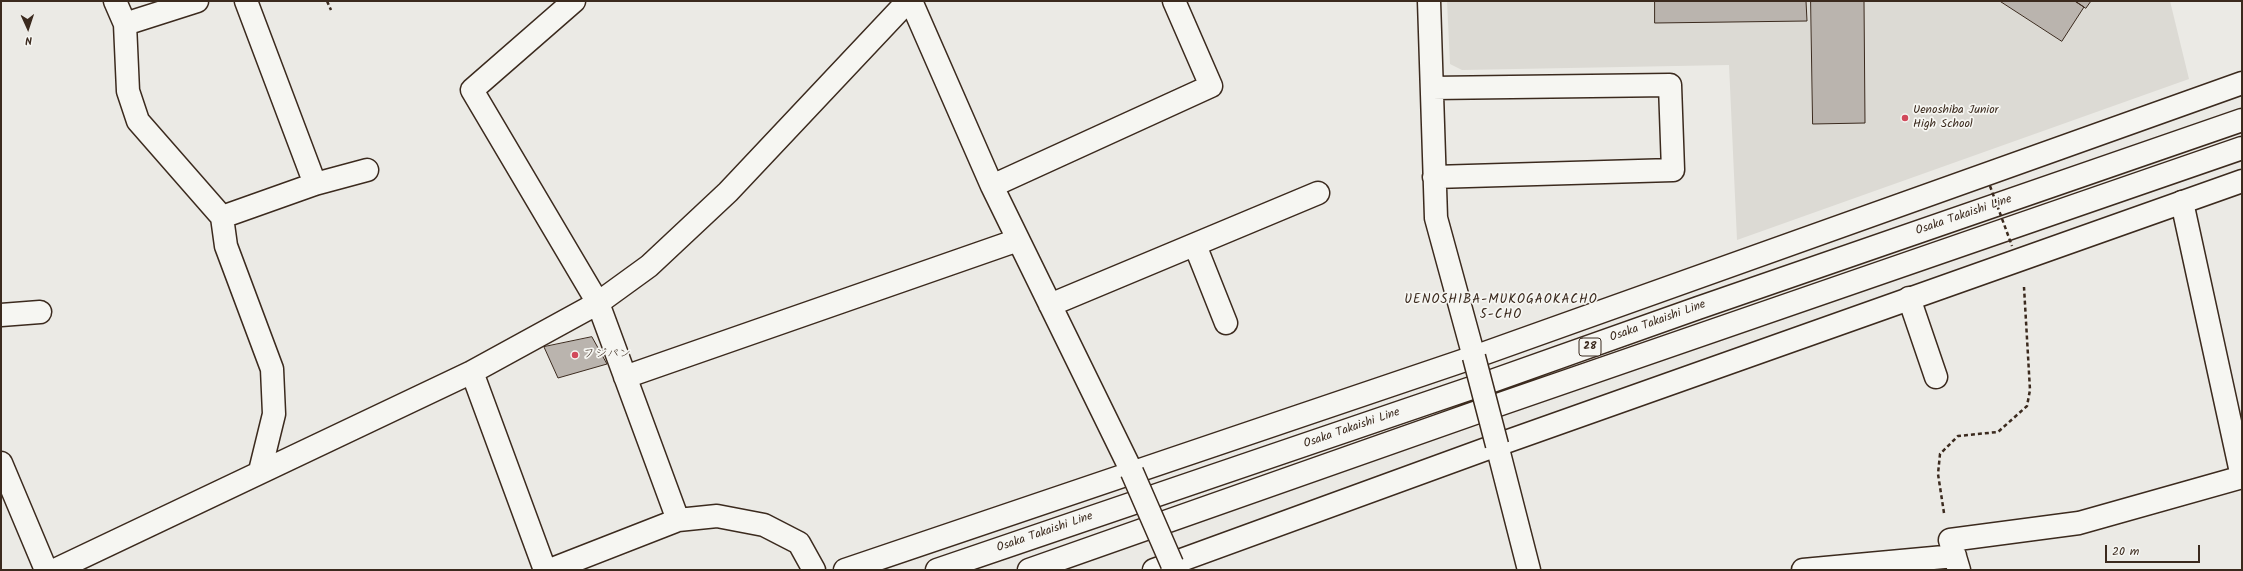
<!DOCTYPE html>
<html>
<head>
<meta charset="utf-8">
<style>
  body { margin:0 }
  #map { position:relative; width:2243px; height:571px; overflow:hidden; background:#ebeae5; font-family:Kalam,sans-serif }
  canvas { display:block }
  .frame { position:absolute; inset:0; border:2px solid #3b2a1e; pointer-events:none }
  .north { position:absolute; left:8px; top:8px; width:40px; height:40px; -webkit-text-stroke:3px #f6f6f2; paint-order:stroke; rotate:177deg; font-size:11px; font-weight:700; line-height:16px; text-align:center; color:#3b2a1e }
  .north::after { content:''; display:block; margin:auto; width:14px; height:18px; background:#3b2a1e; clip-path:polygon(50% 0,100% 100%,50% 72%,0 100%) }
  .scale { position:absolute; left:2105px; top:545px; width:95px; height:18px; box-sizing:border-box; border:2px solid #3b2a1e; border-top:0; padding-left:5px; font-size:12px; line-height:14px; white-space:nowrap; color:#3b2a1e; -webkit-text-stroke:3px #f6f6f2; paint-order:stroke }
</style>
</head>
<body>
<div id="map">
<canvas width="2243" height="571"></canvas>
<div class="frame"></div>
<div class="north">N</div>
<div class="scale">20 m</div>
</div>
<script>
const context = document.querySelector('canvas').getContext('2d');
context.lineJoin = 'round';
function fill(path, color) {
  context.fillStyle = color;
  context.fill(path, 'evenodd');
}
function trace(path, color, width, dash) {
  context.strokeStyle = color;
  context.lineWidth = width;
  context.lineCap = dash ? 'butt' : 'round';
  context.setLineDash(dash || []);
  context.stroke(path);
}
function label(font, color, halo, rows, align = 'center') {
  context.font = font + ' Kalam,"Klee One",sans-serif';
  context.lineWidth = 3.5;
  context.setLineDash([]);
  context.textBaseline = 'middle';
  context.strokeStyle = halo;
  context.fillStyle = color;
  for (const [text, x, y, turn = 0] of rows) {
    context.save();
    context.translate(x, y);
    context.rotate((+turn || 0) * Math.PI / 180);
    context.textAlign = isNaN(turn) ? turn : align;
    if (halo) context.strokeText(text, 0, 0);
    context.fillText(text, 0, 0);
    context.restore();
  }
}
fill(new Path2D(`
  M1447,1H2170L2189,79L1737,240L1729,65L1462,70L1450,64Z`), '#dcdad4');
const building = new Path2D(`
  M1655,1H1806L1807,21L1655,23Z
  M1811,1H1864L1865,123L1813,124Z
  M2000,1H2075L2084,7L2062,41Z
  M2075,1H2091L2086,8Z
  M592,337L607,364L558,378L544,347Z`);
fill(building, '#bab4ae');
trace(building, '#3b2a1e', 1);
const minor = new Path2D(`
  M115,1L125,24L128,91L138,121L222,217L315,184L367,170
  M246,1L315,184
  M574,1L472,90L598,303L678,520L717,516L764,525L799,543L814,570
  M911,1L992,186L1132,472
  M1429,1L1436,218L1474,357
  M125,24L197,1
  M1432,88L1670,85L1673,170L1434,177
  M992,186L1211,86L1174,1
  M2182,202L2242,477
  M222,217L226,246L272,369L274,414L260,471
  M1195,245L1226,323
  M1909,298L1936,377
  M1050,305L1318,193
  M1,315L40,312
  M472,372L545,570
  M625,377L1018,240
  M1497,445L1529,570
  M1,463L46,570
  M55,570L472,372L598,303L649,266L728,192L908,1
  M550,570L678,520
  M1803,570L1955,556
  M1959,570L1950,540L2079,523L2242,477`);
const major = new Path2D(`
  M845,570L1474,357L2242,83
  M937,570L1492,381L1698,308L2242,120
  M1029,570L1492,407L2242,148
  M1154,570L1497,445L2242,181`);
trace(minor, '#3b2a1e', 25);
trace(major, '#3b2a1e', 25);
trace(new Path2D(`
  M327,1L331,10
  M1944,513L1938,474L1940,454L1958,436L1998,432L2027,406L2030,390L2024,287`), '#3b2a1e', 2.5, [4, 3]);
trace(minor, '#f6f6f2', 22);
trace(major, '#f6f6f2', 22);
const minorBridge = new Path2D(`
  M1474,357L1497,445
  M1132,472L1172,564`);
trace(minorBridge, '#3b2a1e', 25, []);
trace(new Path2D(`
  M1990,186L2012,246`), '#3b2a1e', 2.5, [4, 3]);
trace(minorBridge, '#f6f6f2', 22);
for (const [x, y, r, color] of [
  [1905,118,4,"#d1495b"],
  [575,355,4,"#d1495b"]
]) {
  const dot = new Path2D();
  dot.arc(x, y, r, 0, 2 * Math.PI);
  context.fillStyle = color;
  context.fill(dot);
  trace(dot, '#f6f6f2', 1.5);
}
for (const [x, y, w] of [
  [1590,347,22]
]) {
  const box = new Path2D();
  box.roundRect(x - w / 2, y - 9, w, 18, 3);
  context.fillStyle = '#f6f6f2';
  context.fill(box);
  trace(box, '#3b2a1e', 1);
}
label('bold 11px', '#3b2a1e', null, [
  ["28",1590,347]
]);
label('12px', '#3b2a1e', '#f6f6f2', [
  ["Uenoshiba Junior",1913,111],
  ["High School",1913,125],
  ["フジパン",583,355]
], 'left');
label('12px', '#3b2a1e', '#f6f6f2', [
  ["Osaka Takaishi Line",1964,216,-19],
  ["Osaka Takaishi Line",1658,322,-20],
  ["Osaka Takaishi Line",1352,429,-19],
  ["Osaka Takaishi Line",1045,533,-19]
]);
context.letterSpacing = '1px';
label('13px', '#3b2a1e', '#f6f6f2', [
  ["UENOSHIBA-MUKOGAOKACHO",1501,301],
  ["5-CHO",1501,316]
]);
context.letterSpacing = '0px';
</script>
</body>
</html>
